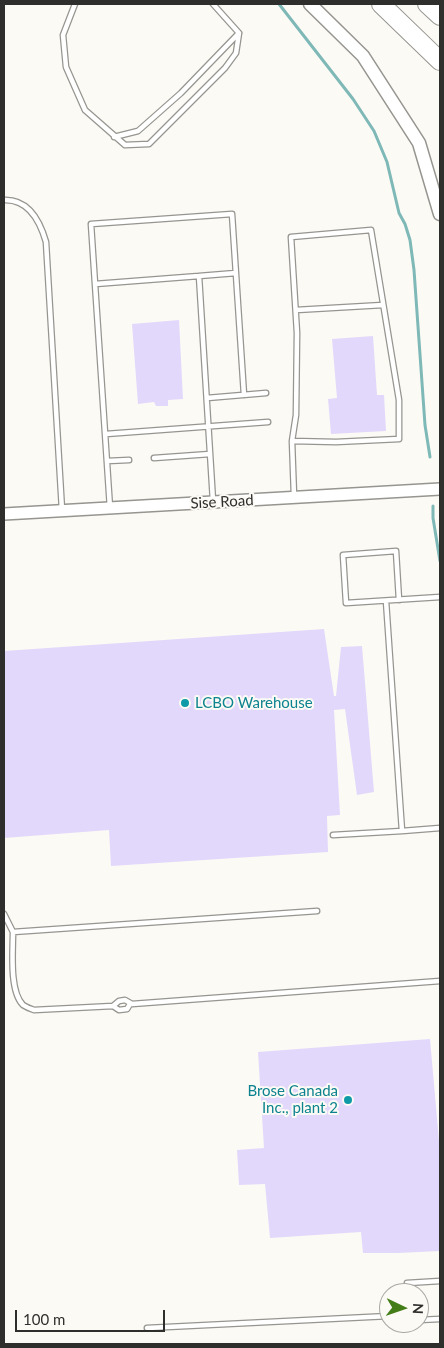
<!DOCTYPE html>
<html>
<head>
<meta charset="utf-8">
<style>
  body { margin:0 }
  #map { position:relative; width:444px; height:1348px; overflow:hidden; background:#fcfaf5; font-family:Lato,sans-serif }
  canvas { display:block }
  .frame { position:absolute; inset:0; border:5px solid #2e2e2c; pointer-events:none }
  .north { position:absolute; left:379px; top:1283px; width:50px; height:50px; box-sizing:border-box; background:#fcfaf5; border:1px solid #aaa8a5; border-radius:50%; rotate:93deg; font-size:14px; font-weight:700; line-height:20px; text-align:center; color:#2e2e2c }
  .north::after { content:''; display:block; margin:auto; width:18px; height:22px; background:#437d17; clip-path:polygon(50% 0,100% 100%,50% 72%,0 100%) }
  .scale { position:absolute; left:15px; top:1310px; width:150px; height:22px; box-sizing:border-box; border:2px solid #2e2e2c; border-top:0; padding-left:6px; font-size:15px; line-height:18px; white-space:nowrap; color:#2e2e2c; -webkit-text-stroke:4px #fcfaf5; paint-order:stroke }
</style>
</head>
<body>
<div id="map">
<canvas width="444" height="1348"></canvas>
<div class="frame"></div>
<div class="north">N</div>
<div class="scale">100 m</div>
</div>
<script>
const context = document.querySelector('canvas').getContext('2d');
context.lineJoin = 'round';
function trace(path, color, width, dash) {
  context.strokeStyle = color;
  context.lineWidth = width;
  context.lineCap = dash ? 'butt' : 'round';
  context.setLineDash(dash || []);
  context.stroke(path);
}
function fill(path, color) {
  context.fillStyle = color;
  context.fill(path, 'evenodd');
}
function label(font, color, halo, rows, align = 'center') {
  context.font = font + ' Lato,sans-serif';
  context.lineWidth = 4;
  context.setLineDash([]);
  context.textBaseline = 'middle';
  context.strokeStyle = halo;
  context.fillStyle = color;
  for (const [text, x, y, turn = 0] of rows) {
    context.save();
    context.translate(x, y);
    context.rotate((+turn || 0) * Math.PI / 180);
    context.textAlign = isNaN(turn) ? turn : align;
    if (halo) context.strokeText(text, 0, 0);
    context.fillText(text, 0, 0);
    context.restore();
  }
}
trace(new Path2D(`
  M279,4L353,99L374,131L387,162L399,213L405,224L410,240L414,270L425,425L430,457
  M433,506V518L440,561`), '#7eb8b7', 3);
fill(new Path2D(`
  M179,320L183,399L168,400V406H156L154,402L138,404L132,324Z
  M373,336L377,395H384L386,431L331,434L328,399L337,398L332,339Z
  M324,629L334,696H336L341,647L362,646L374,792L357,795L345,709L334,710L340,815L327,816L328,852L111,866L109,830L4,838V651Z
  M430,1039L440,1152V1251L398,1253H363L361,1232L270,1238L265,1184L239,1185L237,1150L264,1148L258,1052Z`), '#e2d8fb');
const service = new Path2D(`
  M75,4L63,35L66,67L85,110L125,145L149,144L225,68L236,53L239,33L213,4
  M114,137L138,131L181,93L239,33
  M4,200C28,199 40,221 46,242L62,510
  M199,276L236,273
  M95,284L91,224L232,214L244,395
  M296,310L383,305
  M207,398L266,393
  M106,434L268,422
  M292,441L336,442L399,439V400L371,230L291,237L297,333L296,415L292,441L294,496
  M154,458L210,454
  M107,461L129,460
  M110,508L95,284L199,276L213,501
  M399,600L396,551L343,555L346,603L440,597
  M386,601L402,831L440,828
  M333,835L402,831
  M4,914L13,932
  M130,1004L127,1009L119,1010L113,1006L34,1010C31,1009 26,1007 23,1005C9,991 13,950 13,932L317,911
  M113,1006L119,1001L125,1000L132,1004L440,981
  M407,1293V1283L440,1281
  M419,1320L440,1319
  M147,1328L389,1316`);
const tertiary = new Path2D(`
  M4,514L440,489`);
const secondary = new Path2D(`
  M310,4L363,56L419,143L440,214`);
const motorway = new Path2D(`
  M381,4L440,61
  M427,4L440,16`);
trace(service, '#969590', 7);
trace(tertiary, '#969590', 14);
trace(secondary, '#969590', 15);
trace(motorway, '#969590', 20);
trace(service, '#fff', 4.5);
trace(tertiary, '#fff', 11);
trace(secondary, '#fff', 12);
trace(motorway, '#fff', 18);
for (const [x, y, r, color] of [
  [185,703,5,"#0f9aa8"],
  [348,1100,5,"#0f9aa8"]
]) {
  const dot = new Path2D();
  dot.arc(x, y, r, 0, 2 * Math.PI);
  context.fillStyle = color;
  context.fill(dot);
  trace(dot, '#fcfaf5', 2);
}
label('15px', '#2e2e2c', '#fcfaf5', [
  ["Sise Road",222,502,-3]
]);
label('15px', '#0d838f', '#fcfaf5', [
  ["LCBO Warehouse",195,703],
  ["Brose Canada",338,1091,"right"],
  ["Inc., plant 2",338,1108,"right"]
], 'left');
</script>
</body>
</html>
